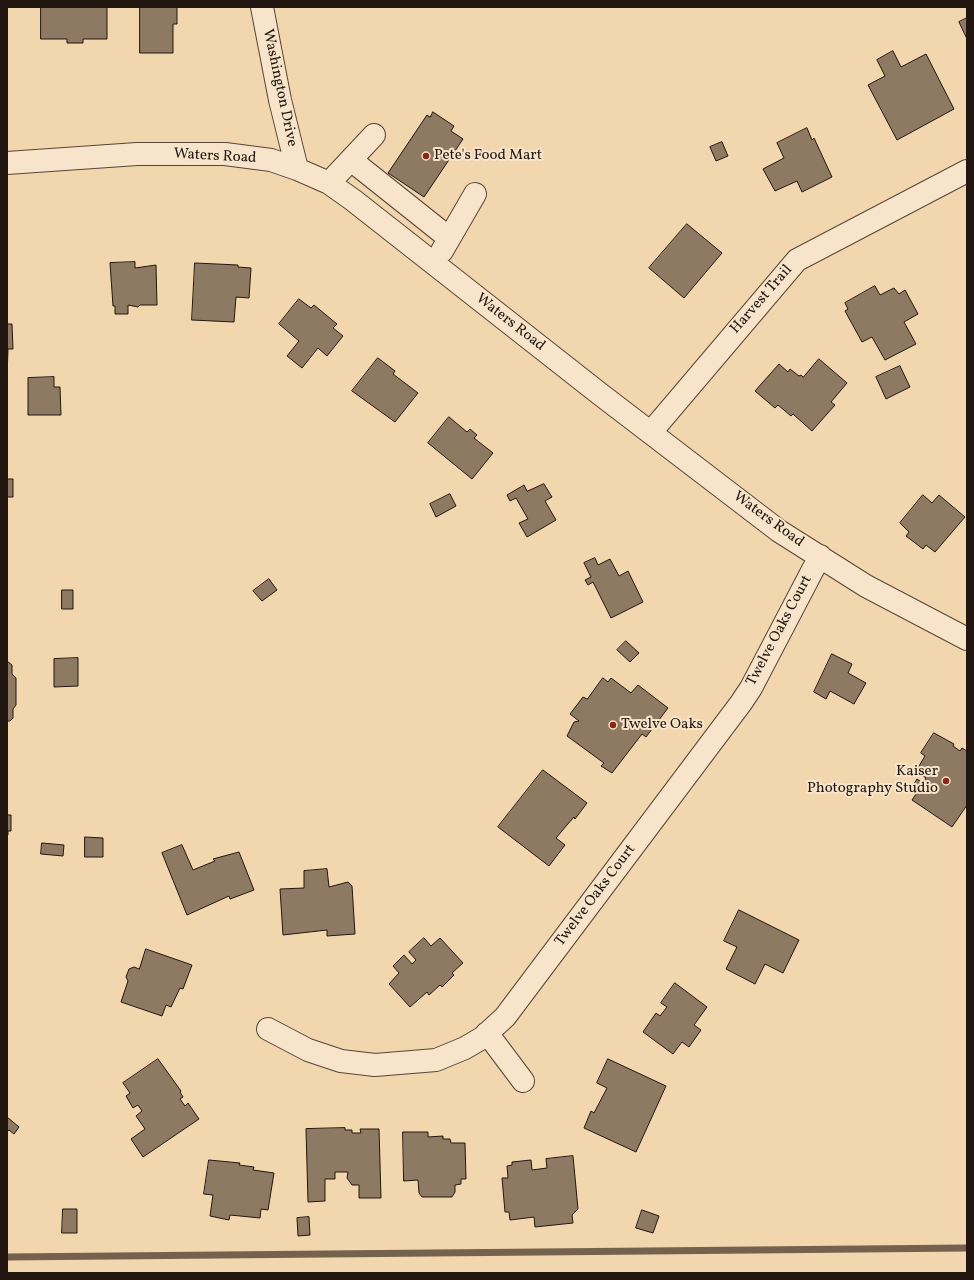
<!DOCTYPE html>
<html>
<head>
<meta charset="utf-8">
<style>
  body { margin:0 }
  #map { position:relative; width:974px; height:1280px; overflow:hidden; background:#f2d6ae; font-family:Vollkorn,serif }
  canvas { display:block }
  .frame { position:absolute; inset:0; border:8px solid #211610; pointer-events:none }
</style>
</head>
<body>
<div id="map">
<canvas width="974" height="1280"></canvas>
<div class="frame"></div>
</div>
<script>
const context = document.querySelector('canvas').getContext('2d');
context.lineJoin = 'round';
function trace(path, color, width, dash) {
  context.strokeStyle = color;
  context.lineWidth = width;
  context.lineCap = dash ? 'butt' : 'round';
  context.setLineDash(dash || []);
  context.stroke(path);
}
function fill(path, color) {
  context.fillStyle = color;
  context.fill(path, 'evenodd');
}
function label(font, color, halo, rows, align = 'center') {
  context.font = font + ' Vollkorn,serif';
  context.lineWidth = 4;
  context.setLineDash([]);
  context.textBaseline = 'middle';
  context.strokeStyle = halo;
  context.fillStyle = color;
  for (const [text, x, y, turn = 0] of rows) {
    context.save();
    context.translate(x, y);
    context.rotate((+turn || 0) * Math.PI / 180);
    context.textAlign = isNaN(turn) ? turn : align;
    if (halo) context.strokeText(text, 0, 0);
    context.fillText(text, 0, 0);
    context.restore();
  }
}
trace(new Path2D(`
  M7,1257L967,1248`), '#74624e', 7);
const building = new Path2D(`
  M41,7H107V39H83V43H67V39H41Z
  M140,7H177V24H173V53H140Z
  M967,18V39L959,22Z
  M893,51L901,67L926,54L954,109L897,140L868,85L885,76L877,60Z
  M433,112L454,126L451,131L463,139L424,197L388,173L427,115L430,117Z
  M807,128L812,140L814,138L832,177L802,192L797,181L775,191L763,169L784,158L777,143Z
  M722,142L728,156L716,161L710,147Z
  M687,224L722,253L684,298L649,268Z
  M135,262V268L156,265L157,305H140L138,307L128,305V314H115V306H113L110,263Z
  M195,263L238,265V267L251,268L249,298L236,297L234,322L192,320Z
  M875,286L880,295L894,288L899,294L905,290L918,314L904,322L916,344L885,360L872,337L862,342L845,311L848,309L845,303Z
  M299,299L311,308L314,305L337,324L333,328L343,336L327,356L318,348L302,368L287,356L299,341L279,324Z
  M7,324H12L13,349H8L7,376Z
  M378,358L395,371L393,374L418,393L395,422L352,391Z
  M819,359L847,383L831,402L835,405L812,431L793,414L791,416L778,405L775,408L755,391L779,364L788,372L790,369L799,376L801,375L803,377Z
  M900,366L910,387L886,399L876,377Z
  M54,377V387H60L61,415H28V378Z
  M449,417L467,432L470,429L477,435L474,438L493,453L472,479L428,443Z
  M7,479H13V497H7Z
  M544,484L552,497L545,501L556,520L527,537L519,523L528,519L516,498L510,501L507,495L524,485L527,491Z
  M450,494L456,506L436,517L430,504Z
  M923,495L932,503L939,495L965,517L935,552L926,545L923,549L906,536L909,532L900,523Z
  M595,558L598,565L610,559L619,576L628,571L643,602L611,618L593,582L588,585L585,580L591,577L584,563Z
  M269,579L277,590L262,601L253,591Z
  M62,590H73V609H62Z
  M626,641L639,653L630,662L617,650Z
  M832,654L852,664L848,673L866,683L854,704L830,691L826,699L814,692Z
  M78,658V686L54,687V659Z
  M7,661L12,665V674L16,678V705L13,709V718L10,721H7Z
  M603,678L608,682L611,678L631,693L638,685L668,708L646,737L642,734L612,773L601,766L604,763L567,736L574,722L579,721L570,714L583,697L587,699Z
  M934,733L954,744L953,746L960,751L962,748L967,751V805L952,827L912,800L918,791L912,787L917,779L923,783L926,778L916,771L925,756L921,753Z
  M543,770L587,803L575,819L574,817L567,825L556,838L565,845L549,866L498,827Z
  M7,815H11V831H8V835H7Z
  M85,837L103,838V857H85Z
  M42,843L64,845L63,856L41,854Z
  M182,845L193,870L215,861L213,859L239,852L254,890L230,899L229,896L187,915L162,853Z
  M327,869L329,887L348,882L352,886L355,934L327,936V930L283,935L280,889L304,888V871Z
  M739,910L799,940L783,973L765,964L755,984L726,969L737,947L724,941Z
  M424,938L431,946L440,938L463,963L452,973L454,975L442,987L440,985L429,995L427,992L410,1007L389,984L399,973L393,966L404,955L412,964L416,960L409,952Z
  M146,949L192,965L183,989L180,988L171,1007L166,1005L162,1016L121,1002L128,981L126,977L129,969L134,967L139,969Z
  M675,983L707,1007L694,1025L701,1030L689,1047L682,1042L673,1054L643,1032L656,1013L660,1016L667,1007L661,1003Z
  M158,1059L181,1091L180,1092L183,1097L180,1099L185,1106L188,1103L199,1119L143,1157L131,1139L145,1129L136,1116L142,1111L138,1105L133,1108L126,1096L130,1093L123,1083Z
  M608,1059L666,1086L636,1152L584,1128L591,1111L594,1113L607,1088L597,1083Z
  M7,1117L19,1127L14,1134L9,1130L7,1132Z
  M345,1128V1130H352V1133H361L360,1129H379L381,1198H359V1185H352L347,1178L348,1172H335V1179H325V1201L308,1202L306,1129Z
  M403,1132H428V1137L443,1136V1139H450L451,1143H465L466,1179H461V1184L455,1185V1192L452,1197H422L419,1193L418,1180L404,1181Z
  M573,1156L578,1209L572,1215L573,1223L535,1227L534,1217L510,1220L509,1212H505L502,1178H508L507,1166L512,1165V1162L531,1160L532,1170L547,1168L546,1159Z
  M209,1160L240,1163L239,1165L254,1167L253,1170L274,1173L268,1210L261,1209L260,1218L230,1215L229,1220L210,1216L213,1195L204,1194Z
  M63,1209H77V1233H62Z
  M642,1210L659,1216L653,1233L636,1228Z
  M309,1217L310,1235L298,1236L297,1218Z`);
fill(building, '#8e7a62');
trace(building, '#211610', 1);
const minor = new Path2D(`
  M262,7L280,100L297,169
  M351,160L449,238
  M7,163L137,154H225L271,160L297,169L329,183L353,200L600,394L779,531L866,586L967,639
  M329,183L374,135
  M442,251L475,194
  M651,432L797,260L967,171
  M268,1029L308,1050L341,1061L375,1065L436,1060L465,1048L482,1038L505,1017L741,703L751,688L820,556
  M487,1033L523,1081`);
trace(minor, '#554638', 24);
trace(minor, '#f7e4ca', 22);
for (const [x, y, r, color] of [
  [426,156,4,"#8f2418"],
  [613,725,4,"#8f2418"],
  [946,781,4,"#8f2418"]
]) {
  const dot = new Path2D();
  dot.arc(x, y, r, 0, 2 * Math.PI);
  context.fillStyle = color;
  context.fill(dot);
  trace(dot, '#f7e4ca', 1.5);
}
label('15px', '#211610', '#f7e4ca', [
  ["Washington Drive",279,88,78],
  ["Waters Road",215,157,3],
  ["Harvest Trail",762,300,-49],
  ["Waters Road",510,323,38],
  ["Waters Road",768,520,36],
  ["Twelve Oaks Court",780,631,-62],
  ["Twelve Oaks Court",596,896,-53]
]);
label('15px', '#211610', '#f7e4ca', [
  ["Pete's Food Mart",434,156],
  ["Twelve Oaks",621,725],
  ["Kaiser",938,772,"right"],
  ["Photography Studio",938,789,"right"]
], 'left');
</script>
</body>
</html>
